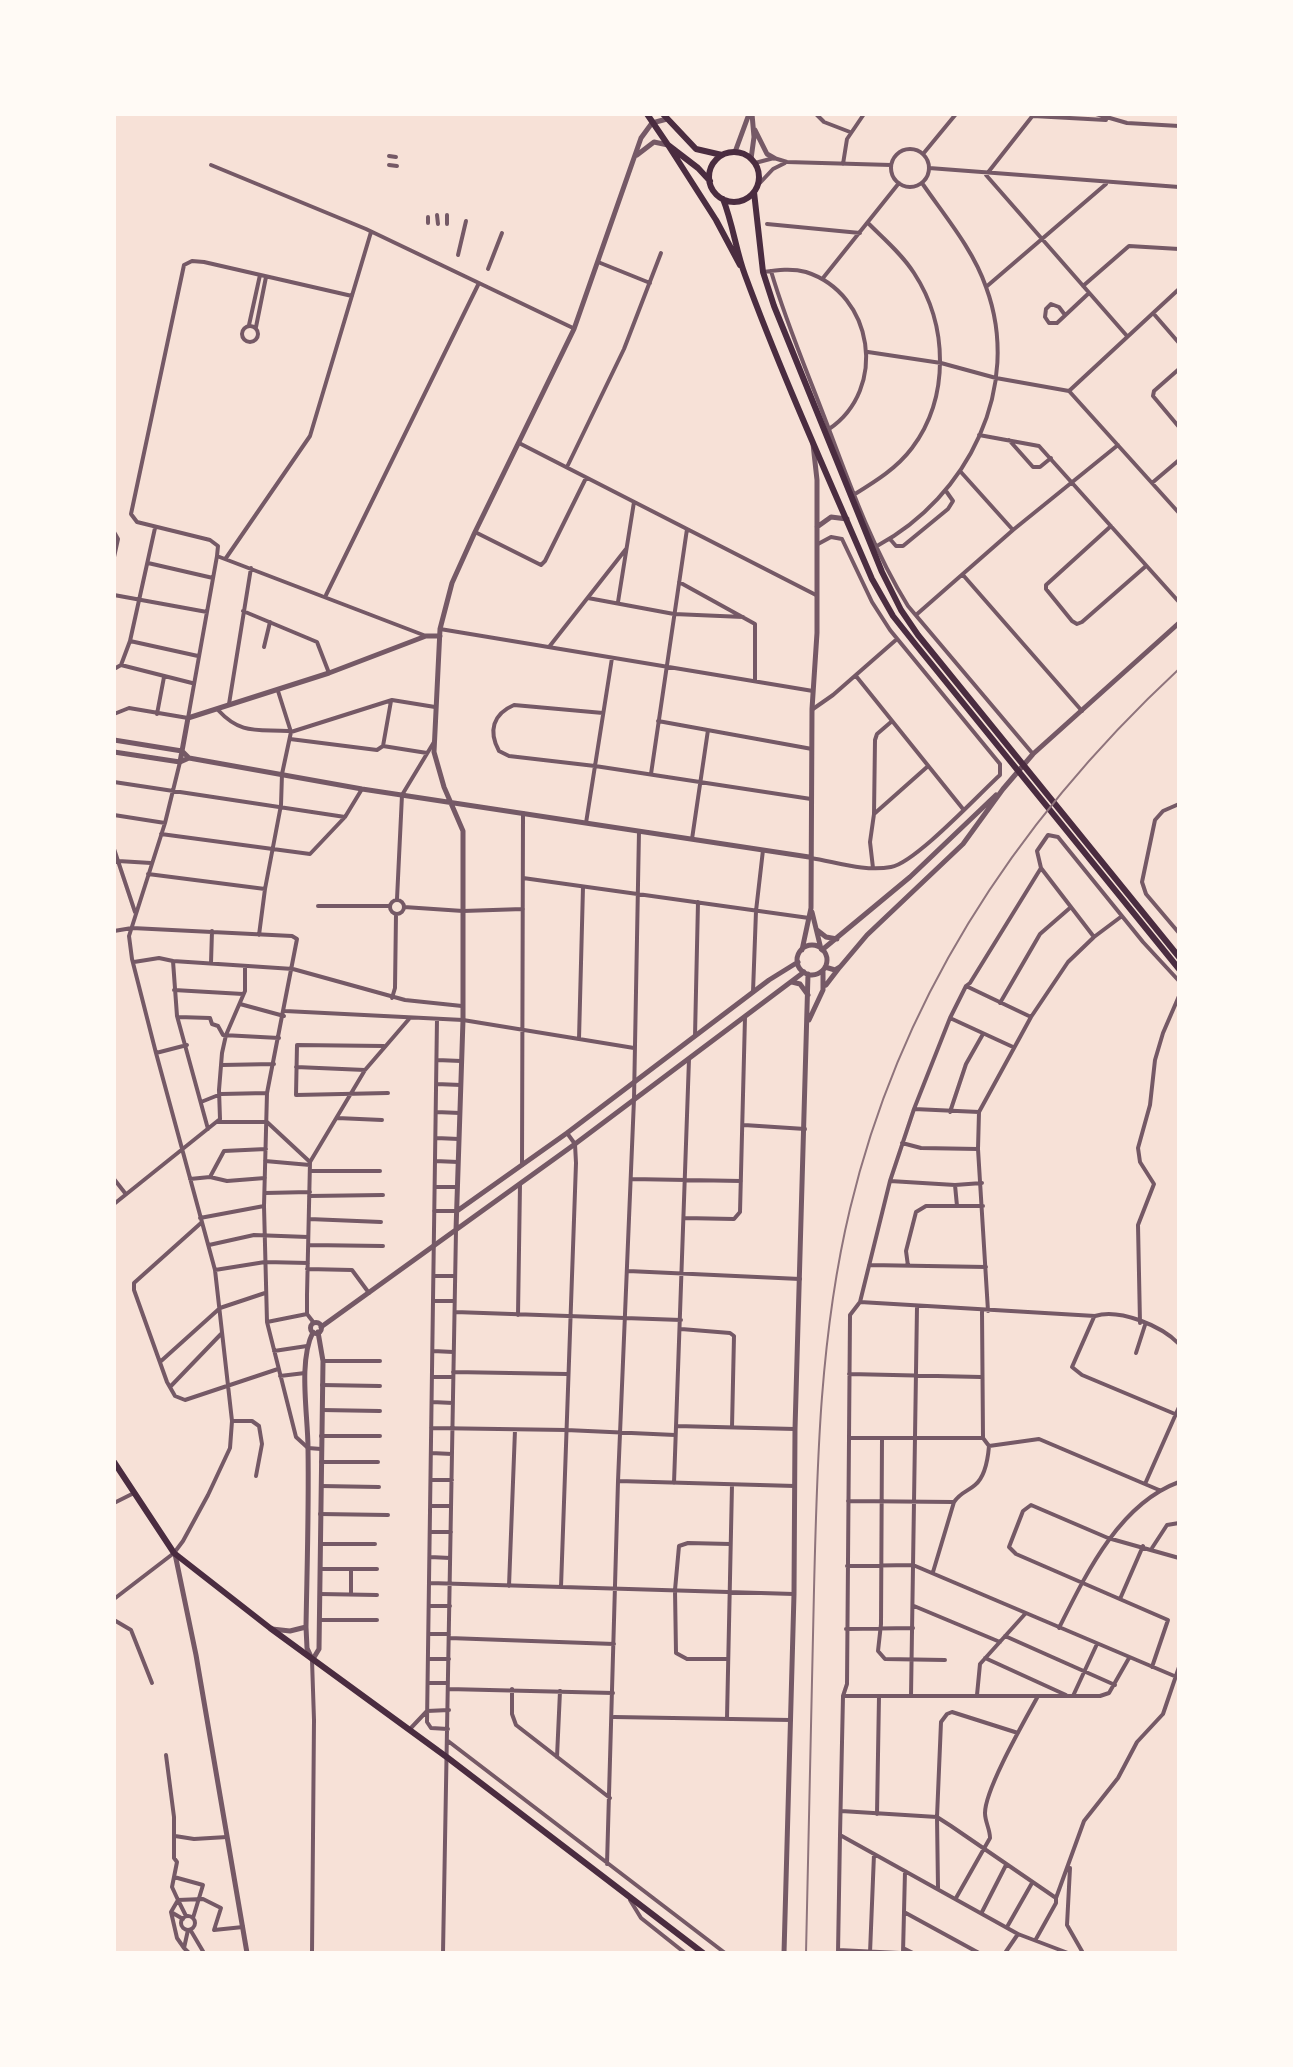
<!DOCTYPE html>
<html>
<head>
<meta charset="utf-8">
<style>
  body { margin:0 }
  #map { position:relative; width:1293px; height:2067px; overflow:hidden; background:#f7e1d7; font-family:"Alegreya Sans",sans-serif }
  canvas { display:block }
  .frame { position:absolute; inset:0; border:116px solid #fffaf5; pointer-events:none }
</style>
</head>
<body>
<div id="map">
<canvas width="1293" height="2067"></canvas>
<div class="frame"></div>
</div>
<script>
const context = document.querySelector('canvas').getContext('2d');
context.lineJoin = 'round';
function trace(path, color, width, dash) {
  context.strokeStyle = color;
  context.lineWidth = width;
  context.lineCap = dash ? 'butt' : 'round';
  context.setLineDash(dash || []);
  context.stroke(path);
}
trace(new Path2D(`
  M816,114L824,122L850,132
  M1034,114L986,175L1127,336
  M1096,114L1127,123L1179,126
  M1033,116L1106,120
  M891 168a19 19 0 1 1 38 0a19 19 0 1 1-38 0Z
  M923,154L956,114
  M389,156L396,157
  M755,163L774,158L787,162L891,165
  M843,164L847,139L864,114
  M211,165L366,229L573,328
  M389,165L397,166
  M929,168L1179,187
  M758,185L773,169L785,163
  M437,215L438,224
  M447,215V224
  M428,223V217
  M767,224L860,233
  M458,255L466,221
  M598,262L650,283
  M488,269L502,233
  M771,271C787,326 810,378 830,432C852,491 875,553 908,606L1033,754
  M763,272C777,270 792,268 806,272C874,294 888,389 829,429
  M823,278L899,183
  M1083,286L1129,246L1179,249
  M986,287L1106,184
  M352,296L204,262L192,261L184,265L131,514L137,522L210,540L218,546L217,556L426,636
  M1153,313L1179,343
  M1065,315L1059,307L1051,304L1046,309L1045,317L1049,323H1057L1089,293
  M249,325L260,275
  M242 334a8 8 0 1 1 16 0a8 8 0 1 1-16 0Z
  M256,327L266,277
  M868,352L941,363L996,378L1069,391L1179,513
  M1179,369L1154,391L1153,396L1179,427
  M1069,391L1179,289
  M979,435L1039,446L1179,602
  M1009,440L1033,467H1040L1051,458
  M519,443L816,595
  M567,467L624,349L661,253
  M960,471L1013,530
  M1152,483L1179,460
  M855,494C876,481 897,468 912,448C950,397 948,325 914,273C902,254 884,239 868,223
  M1111,526L1046,585V589L1072,621L1077,624L1082,622L1146,566
  M114,532L118,539L114,557
  M475,532L541,565L545,561L586,478
  M890,539L896,546H903L948,509L953,501L946,491
  M877,546C968,497 1023,387 986,287C973,249 944,215 922,183
  M226,558L310,436L371,232
  M148,563L213,578
  M963,575L1082,711
  M679,582L755,624V681
  M114,595L207,612
  M326,595L478,285
  M588,598L674,614L743,617
  M618,602L634,502
  M243,611L317,642L329,673
  M916,615L1013,530L1118,445
  M440,629L813,691
  M130,641L198,656
  M264,647L270,622
  M549,647L626,549
  M121,665L192,683
  M114,669L121,665L130,641L155,528
  M856,676L963,809
  M229,704L251,568
  M813,709L833,695L897,639
  M218,710C241,735 257,729 288,731
  M603,713L514,705C493,714 488,731 499,751L509,756L595,766L811,799
  M114,714L129,708L188,718L217,556
  M157,714L164,677
  M658,721L812,749
  M291,732L392,700L435,707
  M290,739L377,750L383,746L427,753
  M383,746L391,701
  M651,774L687,529
  M114,782L345,817L362,789
  M1179,804L1163,811L1155,820L1142,882L1146,894L1179,933
  M874,814L927,767
  M114,815L165,823
  M586,823L612,658
  M161,834L310,854L345,817
  M692,839L708,730
  M114,849L135,912
  M811,858C836,862 865,872 891,867C915,863 979,794 1000,775V764L890,630L872,602L842,539L831,537L818,544
  M114,863L118,861L151,863
  M873,868L870,842L874,814L875,740L877,734L891,722
  M1041,868L970,983L966,986L950,1018L914,1109L890,1181L860,1302L850,1315L847,1684L843,1696L840,1835L1018,1934L1068,1953
  M148,874L265,889
  M523,878L809,918
  M397,899L402,795L434,742
  M390 907a7 7 0 1 1 14 0a7 7 0 1 1-14 0Z
  M318,906H390
  M404,907L463,911L523,909
  M114,931L132,928L292,936L297,939L267,1093L264,1206L267,1322L296,1437L308,1448L321,1449
  M259,935L265,889L281,805L282,774L291,732L278,691
  M1094,937L1041,868L1037,851L1048,835L1058,837L1143,942L1179,981
  M134,962L159,958L173,961
  M211,963L212,931
  M966,986L1031,1017
  M174,990L243,994
  M753,992L756,911L763,850
  M392,998L395,988L396,914
  M1000,1003L1040,934L1071,907
  M240,1004L284,1016
  M285,1011L463,1020L634,1048
  M178,1017L210,1018L212,1024L218,1026L223,1035L279,1038
  M950,1018L1013,1047
  M437,1019L427,1722L431,1728L448,1729
  M695,1036L698,902
  M579,1039L583,887
  M384,1046L297,1045L296,1095L388,1093
  M156,1053L187,1045
  M437,1060L461,1061
  M222,1065L274,1064
  M296,1067L365,1070
  M436,1084L461,1085
  M201,1102L221,1094L267,1093
  M914,1109L979,1112
  M436,1112L460,1113
  M950,1112L966,1064L983,1034
  M337,1118L382,1120
  M217,1122H267L310,1162
  M744,1125L805,1129
  M208,1129L177,1016L173,961L293,969L405,1000L462,1006
  M436,1138L459,1139
  M902,1143L921,1148L978,1149
  M265,1161L310,1165
  M435,1161L458,1162
  M522,1165L523,813
  M310,1171H380
  M210,1177L224,1151L266,1149
  M114,1179L125,1193
  M190,1179L210,1177L227,1181L265,1178
  M631,1179L741,1181
  M890,1181L955,1185L982,1183
  M955,1185L957,1206
  M435,1187H457
  M265,1193L310,1192
  M309,1196L383,1195
  M114,1204L220,1119L219,1090L222,1053L226,1035L245,991V966
  M434,1211H456
  M200,1218L264,1206
  M684,1218L734,1219L740,1212L745,1017
  M309,1219L381,1222
  M201,1223L134,1283V1290L167,1382L175,1396L185,1400L278,1369
  M209,1245L254,1235L308,1237
  M309,1245L383,1246
  M869,1265L986,1267
  M908,1266L906,1251L916,1212L926,1206H983
  M307,1269L352,1270L369,1293
  M215,1270L265,1262L308,1263
  M628,1271L800,1279
  M434,1276H454
  M434,1301H454
  M860,1302L1095,1316C1119,1308 1162,1326 1179,1344
  M988,1311L978,1149L979,1112L1031,1017L1068,962L1094,937L1122,916
  M455,1312L681,1320
  M518,1315L520,1184
  M1094,1317L1072,1367L1082,1375L1175,1414
  M267,1322L307,1314
  M314,1323L307,1314V1295L310,1162L365,1070L409,1019
  M1140,1323L1138,1225L1154,1184L1140,1162L1138,1148L1150,1105L1155,1060L1163,1033L1179,996
  M681,1329L730,1333L734,1336L732,1427
  M274,1351L307,1346
  M433,1351L453,1352
  M1136,1353L1145,1325
  M323,1361H380
  M160,1362L220,1308L265,1293
  M453,1372L567,1374
  M849,1374L981,1377
  M280,1376L305,1373
  M432,1377H453
  M322,1385L380,1386
  M170,1387L221,1334
  M432,1402L453,1403
  M322,1410L380,1411
  M232,1421H252L259,1426L262,1444L256,1476
  M676,1426L795,1429
  M431,1428L566,1430L675,1435
  M321,1436H380
  M849,1438H983
  M882,1438L881,1624L878,1651L885,1659L945,1660
  M989,1446L1039,1439L1159,1490
  M431,1453L452,1454
  M321,1462H378
  M431,1480H452
  M618,1481L795,1486
  M674,1483L689,1059
  M1145,1484L1179,1407
  M321,1486L379,1487
  M848,1501L953,1502
  M114,1503L134,1493
  M431,1506H451
  M320,1514L388,1515
  M430,1532H451
  M320,1544H375
  M1152,1548L1167,1525L1179,1523
  M430,1557L450,1558
  M847,1566L913,1565L1179,1678
  M320,1569H377
  M351,1569V1595
  M933,1572L954,1502C961,1492 967,1492 975,1485C985,1477 988,1458 989,1446L983,1438L982,1311
  M430,1583L794,1594
  M509,1586L515,1430
  M561,1587L576,1163L575,1144L567,1133
  M320,1594L377,1595
  M114,1599L174,1553L183,1541L208,1495L230,1448L232,1421L215,1270L156,1053L132,959L129,936L165,823L180,762
  M1120,1599L1143,1546
  M429,1606H450
  M914,1606L1000,1642
  M114,1620L131,1630L152,1683
  M319,1620H377
  M1059,1628C1086,1574 1119,1504 1179,1482
  M846,1629L913,1628
  M429,1634H449
  M1005,1636L1115,1685
  M449,1638L614,1644
  M985,1658L1066,1695
  M428,1659H449
  M727,1659H687L676,1653L675,1590L679,1546L688,1543L730,1544
  M1152,1667L1168,1620L1016,1554L1009,1547L1023,1511L1031,1505L1108,1538L1179,1558
  M428,1683H448
  M448,1689L613,1693
  M512,1689V1714L516,1725L610,1798
  M977,1695L980,1664L1025,1614
  M843,1696H1100L1109,1693L1129,1658
  M911,1696L917,1307
  M1073,1696L1097,1644
  M614,1717L791,1720
  M727,1718L732,1485
  M409,1730L427,1711L449,1710
  M448,1741L725,1953
  M166,1755L174,1817V1858L177,1862L174,1877L203,1885L193,1918
  M557,1757L560,1691
  M841,1811L937,1817L951,1826L1056,1898V1903L1036,1939
  M877,1814L879,1696
  M175,1836L194,1839L227,1837
  M607,1864L618,1481L634,1099L639,831
  M1070,1868L1067,1925L1083,1953
  M174,1877L172,1887L178,1900L203,1899L221,1908L214,1930L243,1927
  M938,1888L937,1817L941,1722L947,1714L952,1712L1018,1733
  M956,1898L990,1838C990,1829 985,1822 985,1813C985,1789 1025,1720 1038,1696
  M1056,1898L1084,1821L1118,1778L1137,1742L1163,1714L1179,1667
  M630,1900L641,1918L685,1953
  M171,1912L178,1900L186,1916
  M904,1912L979,1953
  M982,1912L1006,1865
  M181 1923a7 7 0 1 1 14 0a7 7 0 1 1-14 0Z
  M183,1919L171,1912L177,1938L184,1948
  M1007,1927L1032,1883
  M188,1930L184,1948L189,1953
  M191,1931L204,1953
  M903,1948L913,1953
  M838,1950L900,1953
  M312,1953L314,1720L312,1660
  M443,1953L456,1230
  M838,1953L840,1835
  M870,1953L874,1854
  M903,1953L905,1871
  M1005,1953L1018,1934`), '#755966', 4);
trace(new Path2D(`
  M755,130L767,154L774,158
  M735,152L749,114
  M637,155L654,142L668,145
  M751,159L754,137L752,114
  M817,527L831,517L847,519
  M114,740L182,751L189,758L362,789L809,857
  M114,752L180,762L189,758
  M180,762L188,718L329,673L426,636H440
  M812,912L821,949
  M817,930L826,937L837,939
  M797 960a15 15 0 1 1 30 0a15 15 0 1 1-30 0Z
  M802,950L811,908L812,709L817,633V480L813,444
  M822,950L910,877L996,795
  M825,967L835,970L840,967L867,935L963,844L1003,789L1033,754L1179,623
  M792,982L800,984L808,995
  M826,985L839,968
  M809,1020L823,990V970
  M457,1211L567,1133L769,980L798,962
  M456,1230L463,1020V831L444,787L434,752L440,629L452,583L475,532L574,329L641,138L652,123L667,119
  M310.5 1328a5.5 5.5 0 1 1 11 0a5.5 5.5 0 1 1-11 0Z
  M321,1327L575,1144L804,972
  M175,1554L196,1655L247,1953
  M272,1629L290,1631L306,1627
  M312,1659L307,1648L306,1627C307,1568 309,1508 308,1448C308,1415 298,1362 313,1332
  M313,1659L319,1649L323,1361L318,1332
  M784,1953L794,1594L795,1429L808,974`), '#755966', 5);
trace(new Path2D(`
  M647,114L668,145L698,168L710,181
  M663,114L696,149L722,155
  M668,145L716,220L740,265
  M709 177a25 25 0 1 1 50 0a25 25 0 1 1-50 0Z
  M754,192L763,272L774,306L882,572L901,610L918,635L1179,957
  M723,199C733,224 736,251 745,275C783,378 829,479 872,579L893,616L916,645L1179,969
  M114,1462L174,1553L270,1628L448,1758L703,1953`), '#4a2c40', 6);
trace(new Path2D(`
  M806,1953C809,1832 812,1711 814,1590C817,1462 820,1334 850,1209C901,995 1020,817 1179,669`), '#8f747c', 2);
</script>
</body>
</html>
